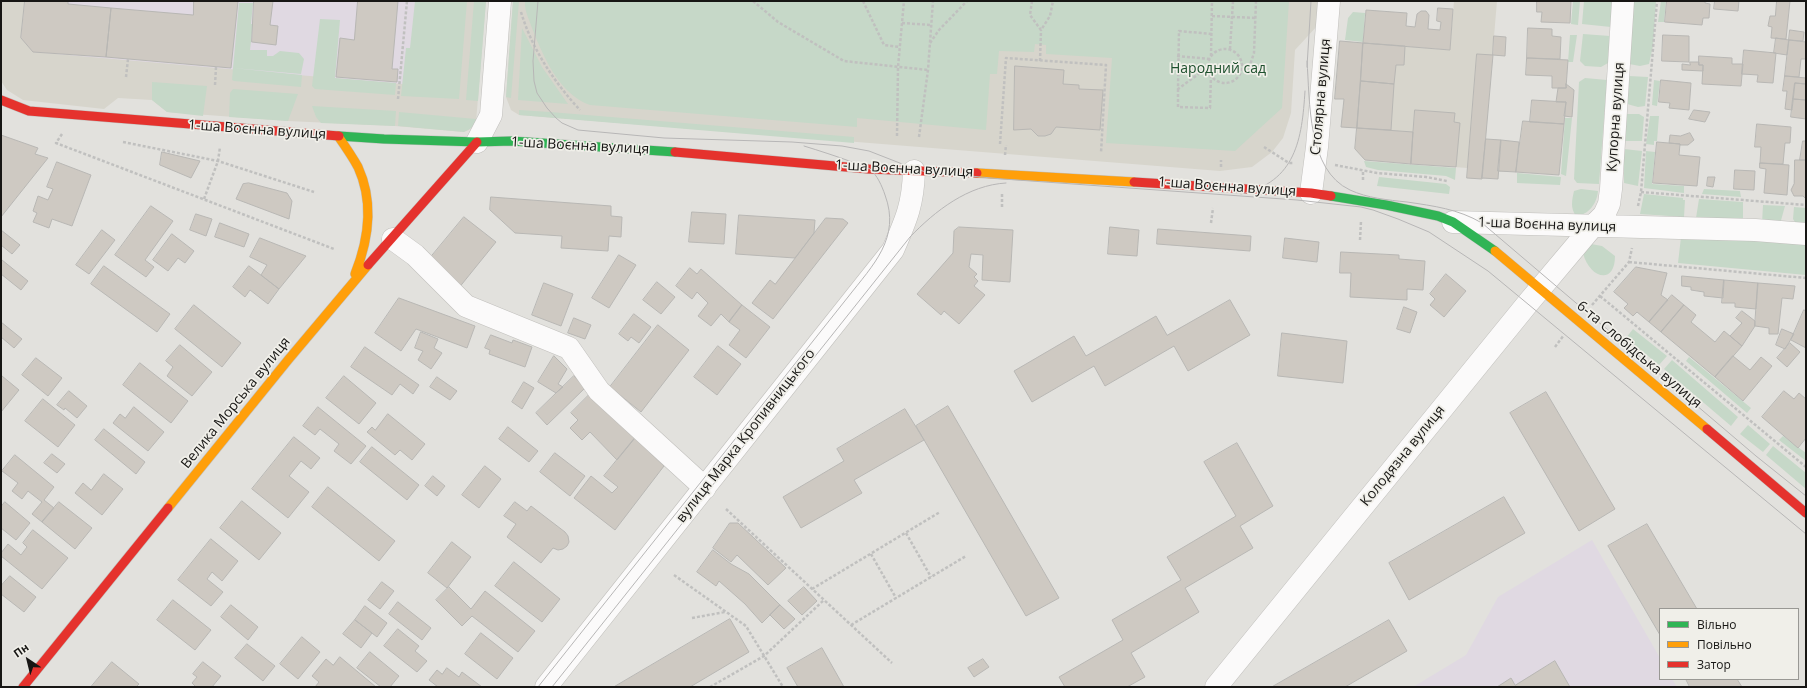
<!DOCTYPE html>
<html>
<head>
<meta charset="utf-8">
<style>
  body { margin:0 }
  #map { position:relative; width:1807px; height:688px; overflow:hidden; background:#e2e1dd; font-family:"Open Sans",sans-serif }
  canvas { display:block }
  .frame { position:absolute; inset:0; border:2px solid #171614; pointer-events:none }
  .legend { position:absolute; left:1659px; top:608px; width:140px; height:72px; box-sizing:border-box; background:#f0efe9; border:1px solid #999894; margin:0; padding:5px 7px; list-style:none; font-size:12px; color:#171614 }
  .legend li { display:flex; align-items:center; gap:8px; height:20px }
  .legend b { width:20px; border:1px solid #999894 }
  .north { position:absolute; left:8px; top:640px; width:40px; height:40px; -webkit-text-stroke:3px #f0efe9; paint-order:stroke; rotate:325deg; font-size:11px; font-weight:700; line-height:16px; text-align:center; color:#171614 }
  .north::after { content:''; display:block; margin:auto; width:14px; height:18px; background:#171614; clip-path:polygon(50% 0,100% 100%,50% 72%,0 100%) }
</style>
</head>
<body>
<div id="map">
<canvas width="1807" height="688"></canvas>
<div class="frame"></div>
<ul class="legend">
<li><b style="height:5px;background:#30b455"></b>Вільно</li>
<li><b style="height:5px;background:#ff9f0a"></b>Повільно</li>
<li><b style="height:5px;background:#e5322d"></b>Затор</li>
</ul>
<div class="north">Пн</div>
</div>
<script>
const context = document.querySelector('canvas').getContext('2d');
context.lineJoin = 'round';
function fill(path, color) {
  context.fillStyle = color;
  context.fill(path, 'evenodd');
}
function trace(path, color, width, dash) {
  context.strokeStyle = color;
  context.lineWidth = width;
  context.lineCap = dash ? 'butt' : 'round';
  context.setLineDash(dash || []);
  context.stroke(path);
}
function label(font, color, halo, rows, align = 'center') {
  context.font = font + ' "Open Sans",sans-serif';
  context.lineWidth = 3.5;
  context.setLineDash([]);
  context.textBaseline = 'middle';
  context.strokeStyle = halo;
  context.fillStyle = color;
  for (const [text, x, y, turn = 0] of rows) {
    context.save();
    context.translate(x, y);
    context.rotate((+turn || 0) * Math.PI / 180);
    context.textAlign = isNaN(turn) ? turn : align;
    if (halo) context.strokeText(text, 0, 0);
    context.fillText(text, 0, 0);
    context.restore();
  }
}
fill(new Path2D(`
  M1,1H486L476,122L469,130L464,132L395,126L288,121L167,112L152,100L118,98L104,109L23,100L7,90L1,81Z
  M513,1H1320L1318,25L1295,50L1291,113L1283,138L1272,152L1252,167L1220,171L519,115L511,110L506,97Z
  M1454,1H1497L1482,179L1467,178V168L1365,160L1355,149L1357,128L1341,127L1344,99H1335L1340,41L1450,50Z`), '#d7d5cc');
fill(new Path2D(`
  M25,1H455L448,88L33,52L21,38Z
  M1592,540L1660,658V679H1672L1677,687H1413L1466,655L1498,597Z`), '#e0d9e2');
fill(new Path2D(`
  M415,1H467L459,99L401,96L406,48H410Z
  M474,1H486L478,101L466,100Z
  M513,1H519L511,98L506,97Z
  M525,1H1289L1282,108L1235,151L1106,143L1112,58L1046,54V45L1035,44L1034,52L999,51L997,74H990L986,130L857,118V127L590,105C559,94 543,56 532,28C529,19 524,10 525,1Z
  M1573,1H1580L1578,25L1571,24Z
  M1584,1H1613L1611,27L1582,24Z
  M1633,1H1656L1653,46L1649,64L1640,66L1629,64Z
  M1661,1H1666L1664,22H1658Z
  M239,3H253L251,24H253L250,50H267V56H273L280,51L299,53L304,59L301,74L233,68Z
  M1353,12L1365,13L1363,42L1345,40L1348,18Z
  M320,19L340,20L335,78L396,83L395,95L315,89L312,86Z
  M522,28L542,67L568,104L518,100Z
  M1583,34L1610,36L1608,63L1601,67L1585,66L1580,61Z
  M1570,35H1577L1573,62H1568Z
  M233,68L302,75L301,87L234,81L232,80Z
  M1629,76L1648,77L1645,106L1638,107L1627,104Z
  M1585,78L1607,80L1599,184L1577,183L1574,179L1579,82Z
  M1654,80L1660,81L1657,106L1652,105Z
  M152,82L207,86L203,116L167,112L152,100Z
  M233,89L298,94L288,121L229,117L230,93Z
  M312,106L396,111L395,126L321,123L316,117Z
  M519,110L550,112L854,137V143L519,115Z
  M399,112L476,119C476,126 470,129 464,132L398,126Z
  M1626,114H1639L1644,117L1642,141H1624Z
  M1650,116H1659L1657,141H1654V145L1646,144Z
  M1565,118H1572L1566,176L1561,174Z
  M1624,149L1642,151L1638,186L1624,183Z
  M1646,151L1655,152L1652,184L1684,186V193L1644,188Z
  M1364,161L1456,168L1455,180L1446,176L1378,170L1366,167Z
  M1517,173L1561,177L1560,185L1517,183Z
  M1379,177L1446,184L1450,187L1449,194L1377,186Z
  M1581,189L1598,191C1597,203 1589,215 1576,216C1570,208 1572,200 1574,191Z
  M1704,189L1740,191L1741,197L1702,194Z
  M1644,194L1683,198V200H1685L1684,217L1640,214Z
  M1699,199L1743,202V221L1696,218Z
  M1763,205L1785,206L1780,224L1762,223Z
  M1794,207L1806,208V226L1797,225L1793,219Z
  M1681,237L1806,243V275L1678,263Z
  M1591,244L1602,246L1615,256C1615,286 1589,278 1583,253Z
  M1633,329L1667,356L1659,365L1626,338Z
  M1689,357L1751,408L1747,413L1686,361Z
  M1672,360L1738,417L1731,426L1664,369Z
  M1748,425L1770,444L1763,452L1740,434Z
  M1783,436L1806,453V461L1779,440Z
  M1773,446L1806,473V489L1766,455Z`), '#c6d8c8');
const building = new Path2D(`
  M25,1H68V4L111,8L106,57L33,52L21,38Z
  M194,1H238L231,68L106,57L111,8L193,15Z
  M254,1H273L270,25L278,26L276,45L252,42Z
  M358,1H398L392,69H398L397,82L336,77L340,38L354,40Z
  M1537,1H1571L1570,23L1541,22L1542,12H1537Z
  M1667,1H1705V3L1710,4L1709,18H1703L1702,25L1665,22Z
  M1715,1H1739L1738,11L1714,9Z
  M1777,1H1790L1786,39L1771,38L1772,27L1768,26L1770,16H1775Z
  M1438,8L1453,9L1450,50L1363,43L1366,10L1407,13L1406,26L1415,27L1417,14L1421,11H1426L1429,15L1428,29L1440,30L1441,22L1437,21Z
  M1528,28L1552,29V36L1561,37L1560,59L1527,58Z
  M1790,30L1804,32L1803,41L1789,40Z
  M1663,35L1689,36V62L1662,61Z
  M1494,36L1506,37L1505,56L1493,55Z
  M1776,38L1789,40L1787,55L1774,53Z
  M1789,40L1806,42V59H1801L1799,77L1785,76Z
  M1340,41L1363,43L1357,128L1341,127L1344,99H1335Z
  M1363,43L1405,46L1404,65H1396L1394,84L1361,81Z
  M1744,50L1776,53L1773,83L1757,82L1758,75L1742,74Z
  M1477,54L1493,55L1482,179L1467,178Z
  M1699,56L1732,58V64H1743L1741,86L1702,84L1703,65H1699Z
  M1527,58L1568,60L1566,88H1552V76L1526,75Z
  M1690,62H1699V65H1703V71L1682,70V64L1690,65Z
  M1015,66L1064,70L1063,84L1079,85V89L1103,90L1100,130L1056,127L1051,134L1045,136H1038L1031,129L1014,130Z
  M1785,76L1806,78V84L1795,83L1792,110L1785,109L1787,91H1783Z
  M1661,80L1691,83L1689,110L1669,108L1670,103L1659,102Z
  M1361,81L1394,84L1391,130L1357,128Z
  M1795,83L1806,84V100L1793,99Z
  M1566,84L1574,90L1572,117L1564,116L1566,102H1556L1558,88H1566Z
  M1793,99L1806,100V119L1791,117Z
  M1532,100L1566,102L1564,124L1530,122Z
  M1415,110L1455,113L1454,122L1460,123L1456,167L1411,164Z
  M1694,110L1710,112L1705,122L1689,119Z
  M1523,121L1564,124L1559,175L1516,172Z
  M1757,124L1791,127L1790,143H1785L1783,164L1760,163L1761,147H1755Z
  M1357,128L1413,132L1411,164L1365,160L1355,149Z
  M1690,133L1694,140L1688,145H1680V144L1669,143L1670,135L1680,136Z
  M1,135L38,148L35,154L48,158L1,217Z
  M1486,139L1501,140L1498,179L1482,178Z
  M1501,140L1519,142L1516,172L1498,171Z
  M1803,141H1806V160H1800Z
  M1657,142L1680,144L1679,155L1700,157L1697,186L1653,183Z
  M162,152L200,161L191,178L160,165Z
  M1795,160H1806V199L1803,196H1794L1791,190L1794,184Z
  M57,162L91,175L72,226L52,219L49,228L33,222L37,213L33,211L38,196L48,200L53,189L47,187Z
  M1760,163L1789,165L1787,195L1764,193L1766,169L1760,168Z
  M1735,170L1755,171L1754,190L1734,189Z
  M1708,177H1715L1713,187L1707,186Z
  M249,183L287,193L292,201L289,219L236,199L243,184Z
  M491,197L611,206V216L622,217L621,237L609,236L608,251L561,248L562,236L515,233L490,210Z
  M151,206L173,221L145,260L154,267L146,277L115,255Z
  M692,212L726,214L724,244L689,242Z
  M196,214L212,219L206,236L190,230Z
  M739,215L815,220L814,233L795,258L736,254Z
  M464,217L496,242L458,289L426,263Z
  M826,218L843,219L848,223L773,319L752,303L770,280L775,284Z
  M220,223L249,234L244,247L215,237Z
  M959,227L1013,230L1010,282L982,280L983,255L971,254L969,267L977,274L974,277L978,281L974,286L985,295L959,324L944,311L941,315L917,294L953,253L954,231Z
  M1110,227L1139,230L1137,256L1108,254Z
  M1158,229L1251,236L1250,251L1157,244Z
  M1,230L20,245L12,254L1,245Z
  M102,230L115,240L89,274L76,265Z
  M172,234L194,251L185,263L178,258L168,271L153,260Z
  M260,238L306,256L279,289L261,275L267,265L250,257Z
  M1285,238L1319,242L1317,262L1283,258Z
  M1341,252L1399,255V259L1425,261L1423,290L1407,289V300L1350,297L1351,273H1340Z
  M619,255L636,265L609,308L592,298Z
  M2,260L28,281L21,290L1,274Z
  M104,266L170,314L157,332L91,284Z
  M249,266L279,289L268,304L250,290L245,297L233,287Z
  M1636,267L1667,273L1661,295L1668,300L1649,322L1637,312L1633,316L1624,308L1628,304L1614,292Z
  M690,268L697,274L701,269L742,305L729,322L721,314L711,326L698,316L708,303L697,292L692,299L676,286Z
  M1446,274L1466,291L1444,317L1430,305L1435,299L1430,294Z
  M1682,276L1724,280L1723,298L1704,296V292L1691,290V287L1682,286Z
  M1724,280L1758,283L1756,309L1735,307V303H1722Z
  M657,282L675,297L661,314L643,300Z
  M544,283L573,294L561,326L532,315Z
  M1758,283L1795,286L1793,299L1782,298L1778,334H1769V328L1755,326Z
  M1672,295L1684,305L1661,332L1649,322Z
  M399,298L475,326L467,348L416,329L401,351L375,333Z
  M1230,300L1250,335L1188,371L1174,346L1105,386L1094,366L1032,402L1014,371L1074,336L1086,356L1156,316L1167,335Z
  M194,305L241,343L222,367L175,329Z
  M742,305L770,327L746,358L729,345L740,330L729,322Z
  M1684,305L1696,315L1691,322L1715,342L1724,331L1742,346L1715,377L1661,332Z
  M1404,307L1417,312L1410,333L1397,329Z
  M1804,310L1806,311V348L1791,340Z
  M1742,311L1755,321V326L1742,346L1730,336L1742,323L1736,318Z
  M634,314L651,327L639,343L631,337L628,341L619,334Z
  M574,318L591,325L585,339L568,333Z
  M1,322L22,339L14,348L1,337Z
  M658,325L689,350L641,412L610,387Z
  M1782,329L1794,334L1785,349L1776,345Z
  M421,332L438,339L434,348L442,353L431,369L418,360L423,351L415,348Z
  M1282,333L1347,341L1343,383L1278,376Z
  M491,335L512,343L513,340L532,347L525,367L489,354L490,350L485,348Z
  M1790,343L1800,352L1787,367L1777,358Z
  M180,345L212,372L192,396L167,376L173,367L166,361Z
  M718,346L741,364L717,395L694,377Z
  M365,347L419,385L413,394L400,384L392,395L351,367Z
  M554,356L567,369L558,384L563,387L556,393L538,382Z
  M1733,356L1750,370L1761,357L1772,366L1743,401L1715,377Z
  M36,358L62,378L48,396L22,375Z
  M140,363L188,401L171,423L123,385Z
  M2,376L19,390L1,412V378Z
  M344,376L376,403L359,424L326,398Z
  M574,376L585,388L547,425L536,413Z
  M437,377L457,391L450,400L430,387Z
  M524,382L534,388L522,409L512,402Z
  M69,391L87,406L77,418L65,408L64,410L57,405Z
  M1784,391L1794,399L1799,393L1806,399V438L1798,448L1762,417Z
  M1546,392L1615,509L1579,531L1510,413Z
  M591,393L635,438L617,460L590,432L582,440L570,428L578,420L571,413Z
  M43,399L75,425L58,447L25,421Z
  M948,406L1059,598L1026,616L916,426Z
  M134,407L164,432L148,451L113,423L120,414L125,418Z
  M318,407L366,446L351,464L334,451L339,444L320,429L315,435L303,426Z
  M905,409L924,440L854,480L862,493L801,528L783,497L844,461L837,449Z
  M388,414L425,444L412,460L400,450L395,455L367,432L372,427L375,430Z
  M508,427L538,451L529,462L499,439Z
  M104,429L145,462L136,474L95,440Z
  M294,437L320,458L311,469L301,461L289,476L309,492L288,518L252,489Z
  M635,438L664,466L615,530L574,498L591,476L612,493L618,487L604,476Z
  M1237,443L1273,506L1240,526L1253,548L1185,588L1199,612L1131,653L1145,677L1127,687H1065L1059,677L1123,640L1112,620L1181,580L1167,557L1236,516L1204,462Z
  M372,447L419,485L407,500L360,462Z
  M555,453L585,476L570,496L540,472Z
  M52,454L65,464L57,473L44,463Z
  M15,455L54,487L44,500L54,508L42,522L32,514L42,502L28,491L22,499L12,491L18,483L2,471Z
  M485,466L501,479L479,508L462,495Z
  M104,474L123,489L102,515L75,493L83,483L91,490Z
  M433,476L445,486L437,496L425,486Z
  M328,487L395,541L379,561L312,507Z
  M1504,497L1525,533L1409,600L1389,563Z
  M242,501L281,533L259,560L220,528Z
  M5,502L30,523L16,540L1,528V507Z
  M59,502L92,528L75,549L42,522Z
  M515,502L527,511L531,506L565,532L568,536L569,542L567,546L563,549L558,550L553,548L541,563L507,537L516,524L504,516Z
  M730,523H738L786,568L768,585L737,555L731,562L713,548Z
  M1647,524L1697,609H1660V635L1608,546Z
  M33,530L68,558L42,589L1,556V553L8,544L21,555L27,547L23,543Z
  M211,539L238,561L222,581L212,572L207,579L223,592L211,606L178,580Z
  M452,542L471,557L447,588L428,573Z
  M713,550L731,564L749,574L780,605L762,623L745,604L719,581L716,586L697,572Z
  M514,562L560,599L542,622L495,586Z
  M10,576L36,597L24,612L1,594V586Z
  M382,582L394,591L380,609L368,600Z
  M449,587L471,609L485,591L535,631L518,652L472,616L462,626L436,600Z
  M804,587L817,601L802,615L788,601Z
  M173,600L211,630L195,650L157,620Z
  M398,602L431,628L422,640L389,614Z
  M231,605L258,627L248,640L221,617Z
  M780,605L795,619L784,629L770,615Z
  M365,606L387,623L377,637L355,620Z
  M730,619L749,652L690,687H614Z
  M355,620L372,633L361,648L343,634Z
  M1389,620L1407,651L1345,687H1272Z
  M398,629L419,646L415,651L427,661L417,672L384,646Z
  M481,633L513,658L497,679L465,654Z
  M302,637L320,652L298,679L280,664Z
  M247,644L275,666L263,681L235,658Z
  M822,648L844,687H798L787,668Z
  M370,652L399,676L390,687H381L357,668Z
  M340,657L376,687H315L319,682L312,676L326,659L333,665Z
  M983,659L989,667L974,677L968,668Z
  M1555,661L1570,687H1497L1511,678L1515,685Z
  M112,662L139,684L136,687H91Z
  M203,662L221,676L212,687H196L192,683L197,677L193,674Z
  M447,668L459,677L462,672L482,687H438L429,680L437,670L442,674Z
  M1686,679H1737L1742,687H1690Z`);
fill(building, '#cec9c2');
trace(building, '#b8b7b4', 1);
const street = new Path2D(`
  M477,142L491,115L500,1
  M1311,193L1317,147L1329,1
  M1453,222L1755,230L1806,234
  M393,239L415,255L466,306L569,348L599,391L705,488
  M546,687L893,250C906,220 913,205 914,171
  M1216,687L1528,303L1592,227L1604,215L1609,204L1611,189L1623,1`);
const fast = new Path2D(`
  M339,136L384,139L477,142L512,141L675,152
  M1331,196L1386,205L1438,216L1453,222L1495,251`);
const slow = new Path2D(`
  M338,136C345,146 352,156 358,167C374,202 369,239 355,274
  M977,173L1134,182
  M1495,251L1707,429
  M168,508L288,360L368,265`);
const jam = new Path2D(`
  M1,100L29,111L339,136
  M675,152L869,169L977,173
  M1134,182L1311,193L1331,196
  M368,265L477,142
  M1707,429L1806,513
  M23,687L168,508`);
trace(street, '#c0bfbc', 23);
trace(fast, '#c0bfbc', 10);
trace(slow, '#c0bfbc', 10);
trace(jam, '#c0bfbc', 10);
trace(new Path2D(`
  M753,1L778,22L844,61L928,70
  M863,1L884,45L900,47
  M1032,1L1030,15L1041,30L1050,16L1053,1
  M521,12C532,49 554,82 580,110
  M1212,16L1256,18
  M902,23L931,25
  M930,43L939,30L967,1
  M1208 66a17 17 0 1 1 34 0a17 17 0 1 1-34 0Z
  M1230,49L1233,1
  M1177,56L1210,59
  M1211,56L1212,1
  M1040,61L1041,30
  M1208,67L1178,89L1179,31L1212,34
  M1243,69L1250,65L1254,53L1256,1
  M126,77L128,59
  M215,85L216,67
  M1178,89V107L1210,108L1211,76
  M398,99L407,1
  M62,134L56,143L334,249
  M897,136L898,67L904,1
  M919,137L928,70L933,1
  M123,142L218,161L314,192
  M1000,144L1006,58L1106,65L1101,153
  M1264,147L1289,163H1294
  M1005,155L1006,145
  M1335,165L1377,173L1426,177L1447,181
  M1221,167V160
  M1363,180V171
  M1641,192L1806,205
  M204,199L218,161L220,147
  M1638,206L1641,192L1657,1
  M1002,207V194
  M1211,223L1213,208
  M1360,240L1361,221
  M1629,262L1806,278
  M1600,296L1806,467
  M1592,305L1629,262L1632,248
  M1555,347L1564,335
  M726,509L892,663
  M906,533L931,577
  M871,554L896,598
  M674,575L746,626L783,687
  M812,589L940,512
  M692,618L725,612
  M851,625L966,556
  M710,687L764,656L824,600`), '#c0c0bf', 2.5, [3, 2]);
trace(street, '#fbfafa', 22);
trace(fast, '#30b455', 9);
trace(slow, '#ff9f0a', 9);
trace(jam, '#e5322d', 9);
trace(new Path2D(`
  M538,1L533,61L534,81L537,93L547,108L556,118L562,123L578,130L664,138L792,142L842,146L869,151L910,167L926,172L1003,179L1297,200L1361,207L1373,210L1398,219L1429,232L1488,271L1806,534
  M1307,61C1310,101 1307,170 1350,190C1367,198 1388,200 1407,202C1434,206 1458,209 1482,223L1756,456L1806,496
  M1307,67L1311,1
  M1241,194C1296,182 1302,139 1305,91
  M538,687L848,297C873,265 901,238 885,195C882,186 877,175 870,169C865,166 858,164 852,162C836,156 820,151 804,146
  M552,687L910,237C935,211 968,185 1006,183`), '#b7b6b6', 1);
label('14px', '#1d502d', '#f0efe9', [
  ["Народний сад",1218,69]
]);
label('14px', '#171614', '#f0efe9', [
  ["Столярна вулиця",1321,97,-85],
  ["Купорна вулиця",1616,117,-86],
  ["1-ша Воєнна вулиця",257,130,4],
  ["1-ша Воєнна вулиця",580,146,3],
  ["1-ша Воєнна вулиця",904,169,3],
  ["1-ша Воєнна вулиця",1227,187,4],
  ["1-ша Воєнна вулиця",1547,225,2],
  ["6-та Слобідська вулиця",1639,355,40],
  ["Велика Морська вулиця",236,403,-51],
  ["вулиця Марка Кропивницького",746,436,-52],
  ["Колодязна вулиця",1403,456,-51]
]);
</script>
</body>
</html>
